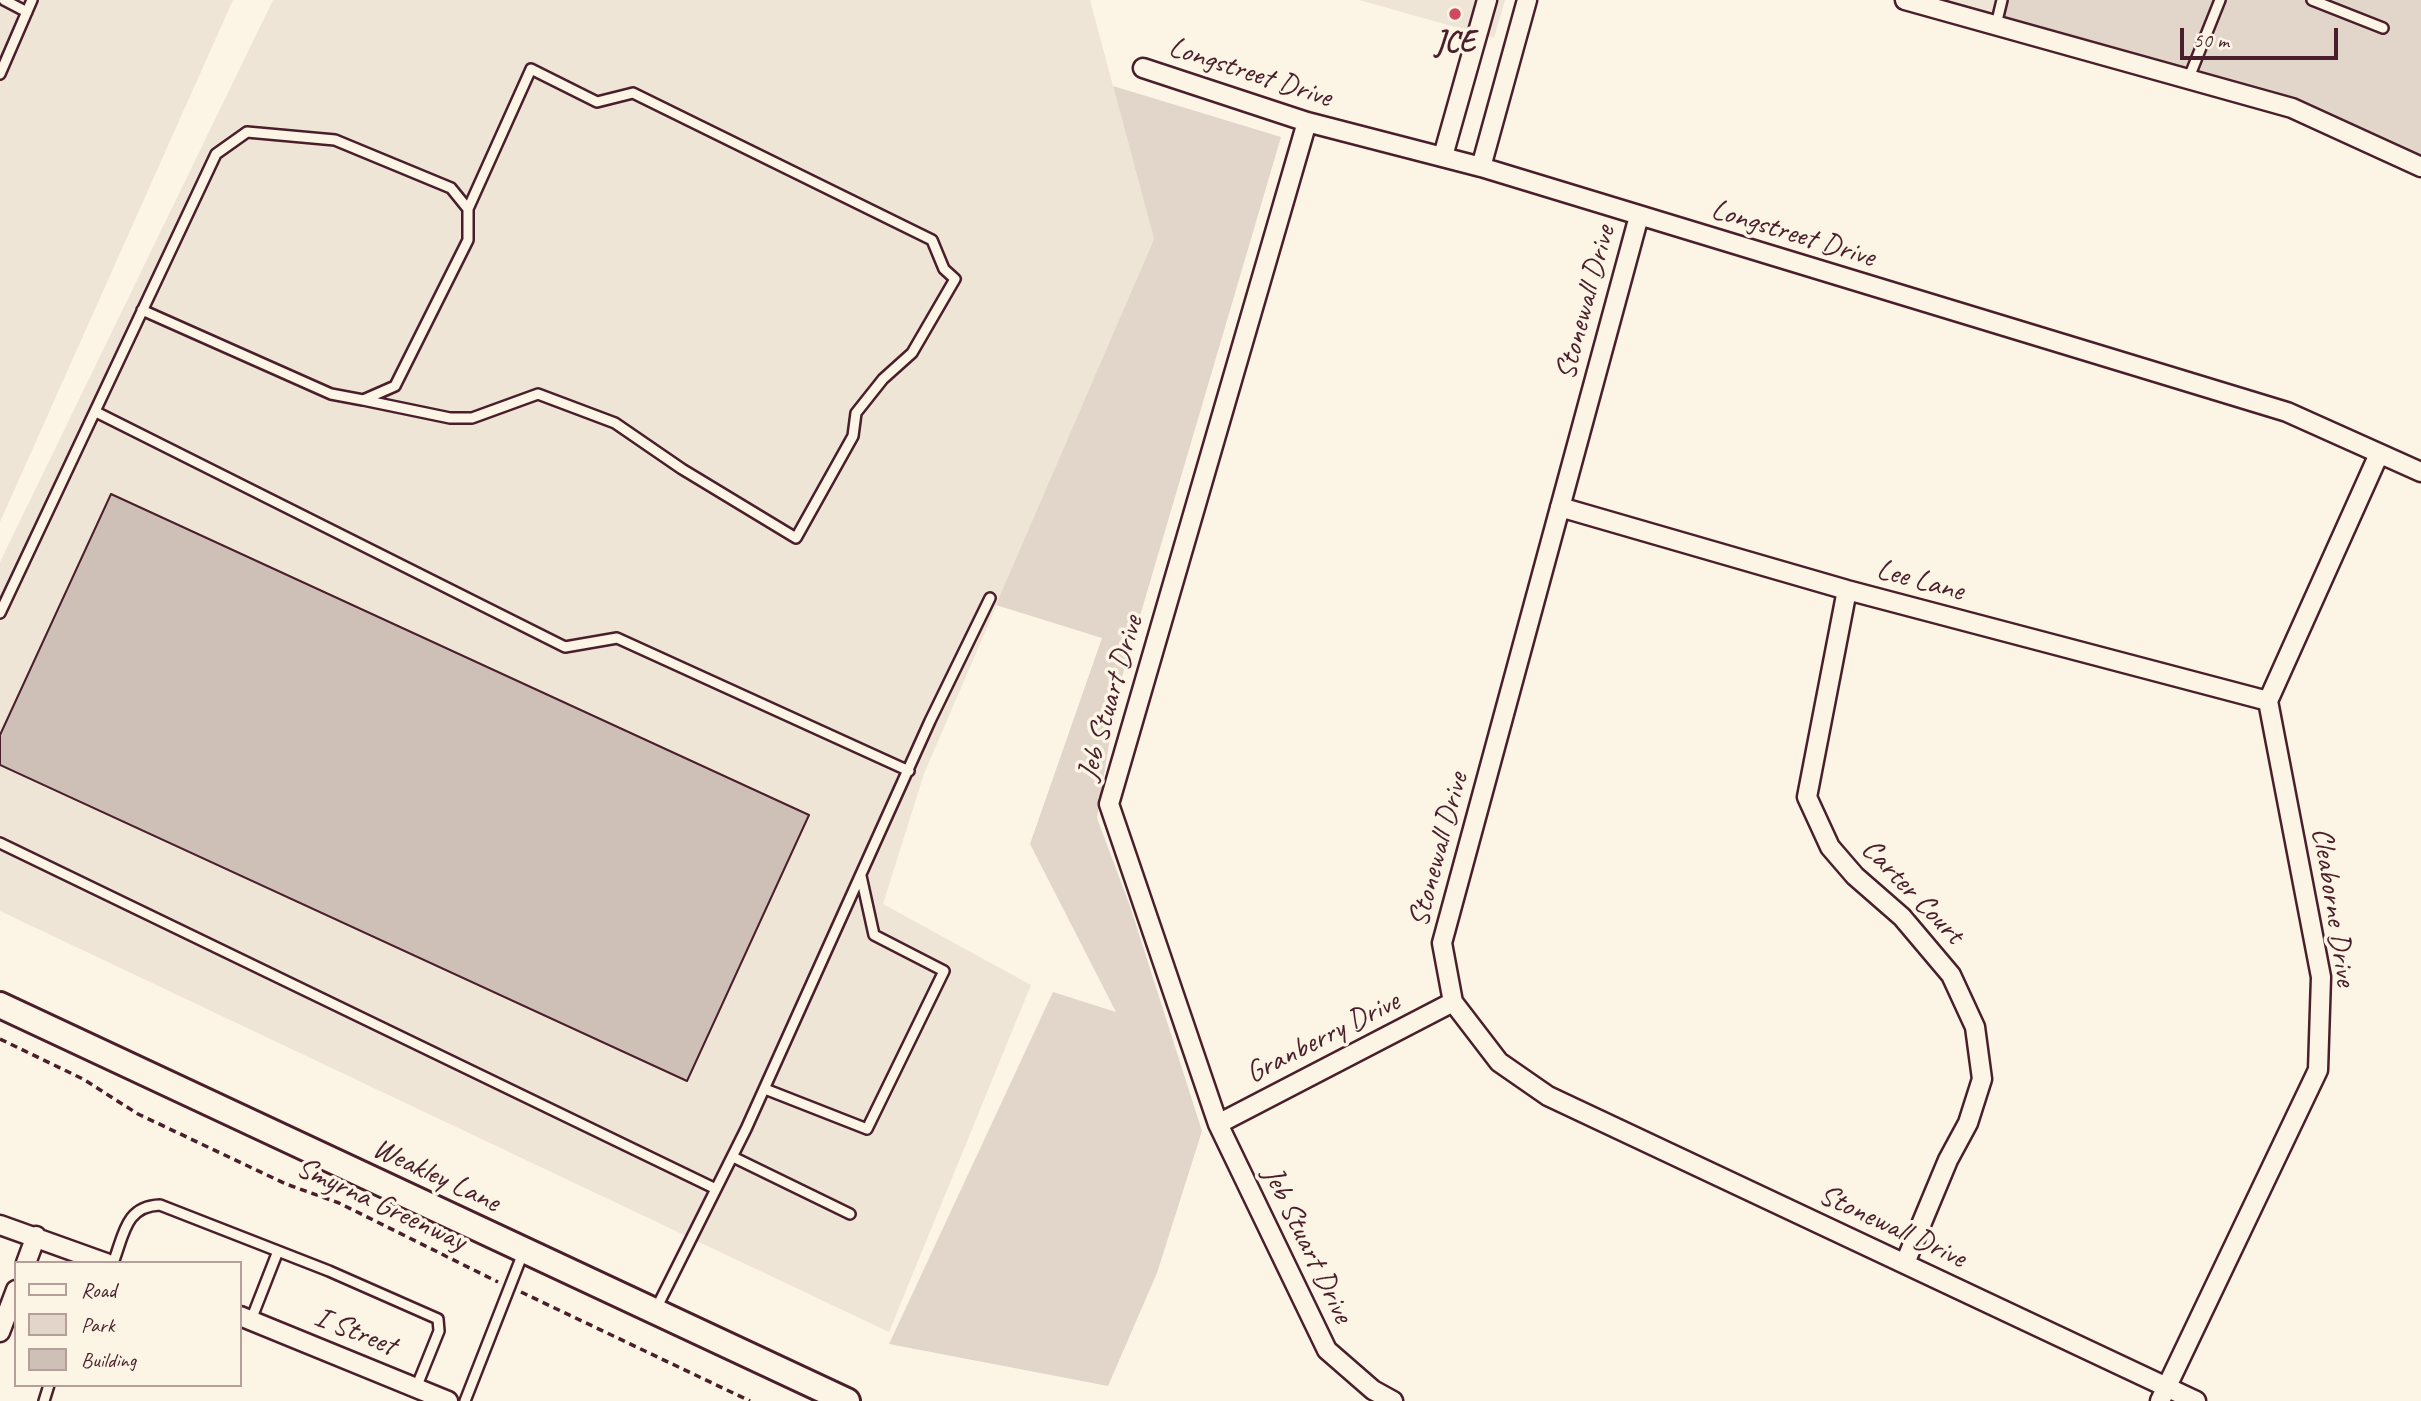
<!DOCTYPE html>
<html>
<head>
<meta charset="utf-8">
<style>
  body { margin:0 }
  #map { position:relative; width:2421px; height:1401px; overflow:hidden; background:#fcf5e5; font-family:Caveat,sans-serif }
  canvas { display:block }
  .legend { position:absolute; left:14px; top:1261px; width:228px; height:126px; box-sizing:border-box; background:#fcf5e5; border:2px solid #b59f9b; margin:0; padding:9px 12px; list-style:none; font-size:21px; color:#4a1f2b }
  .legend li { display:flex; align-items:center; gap:14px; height:35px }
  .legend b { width:35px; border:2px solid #b59f9b }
  .scale { position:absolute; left:2180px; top:28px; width:158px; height:32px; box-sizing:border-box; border:4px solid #4a1f2b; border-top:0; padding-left:9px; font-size:21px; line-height:24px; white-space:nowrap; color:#4a1f2b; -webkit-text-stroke:5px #fcf5e5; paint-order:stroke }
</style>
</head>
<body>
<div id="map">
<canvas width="2421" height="1401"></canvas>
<ul class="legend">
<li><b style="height:9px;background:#fcf5e5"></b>Road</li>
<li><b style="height:19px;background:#e2d5ca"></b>Park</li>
<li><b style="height:19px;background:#cfc0b7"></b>Building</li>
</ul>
<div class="scale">50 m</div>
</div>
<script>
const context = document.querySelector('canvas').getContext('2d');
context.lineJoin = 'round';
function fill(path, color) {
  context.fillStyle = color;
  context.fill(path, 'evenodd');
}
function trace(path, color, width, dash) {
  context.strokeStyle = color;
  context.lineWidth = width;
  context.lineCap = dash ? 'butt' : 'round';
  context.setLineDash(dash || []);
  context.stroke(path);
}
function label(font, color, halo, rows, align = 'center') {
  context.font = font + ' Caveat,sans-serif';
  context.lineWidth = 7;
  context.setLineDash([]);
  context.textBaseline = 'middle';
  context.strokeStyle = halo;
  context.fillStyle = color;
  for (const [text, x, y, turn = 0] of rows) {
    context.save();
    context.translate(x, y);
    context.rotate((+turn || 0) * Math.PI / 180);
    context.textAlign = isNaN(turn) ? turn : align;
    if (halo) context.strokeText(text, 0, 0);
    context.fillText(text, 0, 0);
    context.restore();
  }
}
fill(new Path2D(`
  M0,0H233L0,522Z
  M273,0H1090L1154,239L924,774L883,904L1031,985L889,1332L0,911V562Z
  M1359,0H1505L1494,38Z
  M1905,0H2003L1995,26Z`), '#eee5d7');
fill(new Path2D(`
  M2003,0H2421V168L2292,108L1995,26Z
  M1113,86L1281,137L1117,694L1097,818L1130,906L1202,1131L1157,1273L1108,1386L889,1344L1053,992L1116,1012L1030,844L1102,638L996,605L1154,239Z`), '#e2d5ca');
const building = new Path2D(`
  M111,494L809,815L687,1081L0,765V735Z`);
fill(building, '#cfc0b7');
trace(building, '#4a1f2b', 2);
const lane = new Path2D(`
  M4,0L27,12
  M2312,0L2383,28
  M1996,25L2002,0
  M0,74L32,0
  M2188,80L2220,0
  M363,400L450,418H472L538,394L615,423L682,469L796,538L853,436L856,413L883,379L912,353L955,279L944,269L932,240L633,93L597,102L531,69L468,209
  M96,412L565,647L617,638L909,771
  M0,613L216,154L247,132L335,140L451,188L468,209V240L395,386L363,400L331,394L142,310
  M0,843L716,1189
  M765,1089L867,1129L944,971L874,935L861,876
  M733,1157L850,1214
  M113,1263C124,1235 125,1206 160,1205L329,1271L438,1319L439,1331L416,1388
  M656,1309L746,1129L930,721L990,598
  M251,1320L278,1251
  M44,1401L49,1385
  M465,1401L523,1253`);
const street = new Path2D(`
  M1905,0L2292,108L2421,167
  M1143,68L1307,122L1481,167L2287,412L2421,472
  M1307,122L1109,804L1218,1124L1327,1350L1373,1390L1393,1401
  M1443,156L1487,0
  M1481,167L1527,0
  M1639,216L1442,943L1453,1002L1499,1062L1548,1096L2196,1401
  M1560,507L1847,590L2268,701
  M1847,590L1807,797L1830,847L1855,876L1902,917L1951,975L1975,1027L1982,1079L1968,1123L1948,1160L1905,1263
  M1218,1124L1453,1002
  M0,1225L106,1263
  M26,1263L36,1236
  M240,1316L448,1401
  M0,1332L16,1290
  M2160,1401L2318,1070L2321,977L2268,701L2379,454`);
const secondary = new Path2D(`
  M0,1005L847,1401`);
trace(lane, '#4a1f2b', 14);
trace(street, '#4a1f2b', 23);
trace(secondary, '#4a1f2b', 30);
trace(new Path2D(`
  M0,1039L83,1079L138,1114L286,1184L339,1203L498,1282
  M521,1292L750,1401`), '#4a1f2b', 3.5, [7, 5]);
trace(lane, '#fcf5e5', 9);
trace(street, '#fcf5e5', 18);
trace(secondary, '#fcf5e5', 24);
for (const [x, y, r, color] of [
  [1455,14,7,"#d1495b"]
]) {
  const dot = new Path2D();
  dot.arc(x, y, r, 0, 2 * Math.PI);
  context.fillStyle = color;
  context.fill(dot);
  trace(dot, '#fcf5e5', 2.5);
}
label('bold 30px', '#4a1f2b', '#fcf5e5', [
  ["JCE",1455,43]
]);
label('30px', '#4a1f2b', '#fcf5e5', [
  ["Longstreet Drive",1250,73,18],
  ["Longstreet Drive",1793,234,17],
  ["Stonewall Drive",1586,303,-75],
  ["Lee Lane",1920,581,15],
  ["Jeb Stuart Drive",1111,698,-74],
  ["Stonewall Drive",1439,850,-75],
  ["Carter Court",1912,892,46],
  ["Cleaborne Drive",2333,907,81],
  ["Granberry Drive",1323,1038,-27],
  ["Weakley Lane",436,1176,25],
  ["Smyrna Greenway",381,1205,25],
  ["Stonewall Drive",1892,1227,25],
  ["Jeb Stuart Drive",1307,1245,64],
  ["I Street",355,1332,22]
]);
</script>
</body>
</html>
